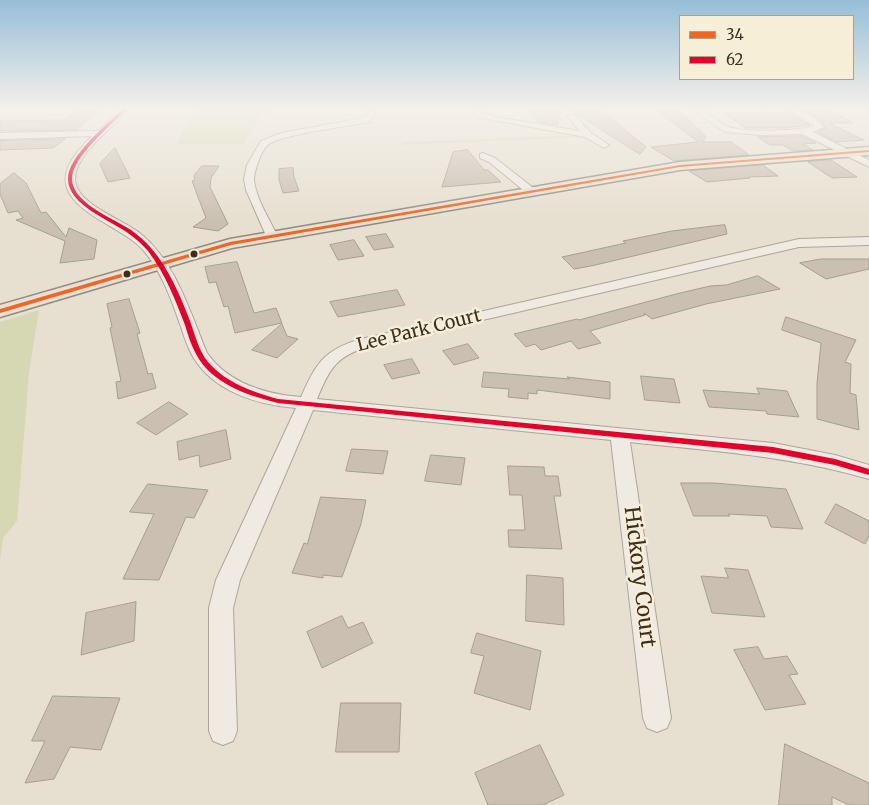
<!DOCTYPE html>
<html>
<head>
<meta charset="utf-8">
<style>
  body { margin:0 }
  #map { position:relative; width:869px; height:805px; overflow:hidden; background:#e7e0d1; font-family:Merriweather,serif }
  canvas { display:block }
  .legend { position:absolute; left:679px; top:15px; width:175px; height:65px; box-sizing:border-box; background:#f7eed8; border:1px solid #ada18e; margin:0; padding:6px 9px; list-style:none; font-size:15px; color:#3d2e20 }
  .legend li { display:flex; align-items:center; gap:10px; height:25px }
  .legend b { width:25px; border:1px solid #ada18e }
</style>
</head>
<body>
<div id="map">
<canvas width="869" height="805"></canvas>
<ul class="legend">
<li><b style="height:6px;background:#f26522"></b>34</li>
<li><b style="height:6px;background:#e4002b"></b>62</li>
</ul>
</div>
<script>
const context = document.querySelector('canvas').getContext('2d');
context.lineJoin = 'round';
function fill(path, color) {
  context.fillStyle = color;
  context.fill(path, 'evenodd');
}
function trace(path, color, width, dash) {
  context.strokeStyle = color;
  context.lineWidth = width;
  context.lineCap = dash ? 'butt' : 'round';
  context.setLineDash(dash || []);
  context.stroke(path);
}
function label(font, color, halo, rows, align = 'center') {
  context.font = font + ' Merriweather,serif';
  context.lineWidth = 5;
  context.setLineDash([]);
  context.textBaseline = 'middle';
  context.strokeStyle = halo;
  context.fillStyle = color;
  for (const [text, x, y, turn = 0] of rows) {
    context.save();
    context.translate(x, y);
    context.rotate((+turn || 0) * Math.PI / 180);
    context.textAlign = isNaN(turn) ? turn : align;
    if (halo) context.strokeText(text, 0, 0);
    context.fillText(text, 0, 0);
    context.restore();
  }
}
fill(new Path2D(`
  M198,109H272L260,118L243,144H176L183,131Z
  M585,135L589,137L402,145L401,142Z
  M39,310L29,373L17,521L3,538L0,561V322Z`), '#d6d7b3');
const building = new Path2D(`
  M78,109H100L77,130L0,131V121L64,120Z
  M569,109H600L646,147L640,154Z
  M828,109L853,123H829L864,140L837,142L817,132L825,129V126L818,118L805,111Z
  M561,110L557,125L538,122L531,111Z
  M658,111H680L706,137L702,142H731L749,155L674,161L651,147L698,142Z
  M771,112L774,113L788,112L810,125L785,128H745L724,113Z
  M802,136L816,143L803,144L813,150L793,151L783,145H770L758,137Z
  M65,139L53,148L0,150V141Z
  M115,148L130,178L108,182L100,164Z
  M468,150L484,170H488L501,182L442,187L453,152Z
  M831,160L857,177L832,178L808,162Z
  M763,165L778,176L749,177L750,178L707,182L689,171Z
  M202,166H219L211,178L210,187L228,224L218,231L193,227L206,218L192,181L195,180L194,176Z
  M293,168L294,177L299,191L283,193L279,180V169Z
  M14,173L26,183L41,213L46,212L66,237L69,228L97,240L94,259L60,263L65,241L16,220L23,218L18,211L8,213L0,194V184Z
  M725,225L727,234L591,266L574,269L562,257L626,243L623,241L672,231Z
  M386,234L394,247L374,250L366,237Z
  M354,240L364,256L338,260L330,245Z
  M821,259H869V269L826,279L800,263Z
  M237,262L254,313L276,308L282,323L235,333L228,306L224,307L216,282L209,283L205,267Z
  M758,276L780,289L706,304L652,319L644,313L645,315L590,331L601,343L578,349L571,341L541,350L535,344L526,347L514,334L577,319L579,320L676,294L710,286L726,285Z
  M397,290L405,305L338,317L330,302Z
  M129,299L140,333L137,334L148,374L152,373L156,388L118,399L116,382L121,381L110,328L112,327L107,304Z
  M786,317L856,340L845,362L851,364L850,393L856,395L859,430L817,419V383L821,343L782,330Z
  M282,324L287,336L298,339L277,358L252,350Z
  M468,344L479,358L454,365L443,351Z
  M412,359L420,373L392,379L384,365Z
  M484,372L570,379L567,377L610,382V399L537,390V394L528,393V399L508,397L509,389L482,387Z
  M641,376L674,379L680,403L645,400Z
  M757,388L787,391L799,417L767,414L766,411L709,407L703,390L759,394Z
  M169,402L188,414L156,435L137,423Z
  M226,430L231,459L200,467L199,455L179,460L177,442Z
  M352,449L388,451L383,474L346,471Z
  M431,455L465,458L461,485L425,481Z
  M508,466L544,467L545,476H558L561,496H554L562,549L509,547L508,530H525L522,495H510Z
  M681,483H714L786,489L803,529L771,527L767,516L728,514L730,516H694Z
  M148,484L208,490L194,518L186,517L159,580L123,579L154,514L130,512Z
  M321,497L366,500L361,524L342,577L323,575V578L292,573L304,543L307,544Z
  M836,504L869,521V536L865,544L825,523Z
  M725,568L748,570L765,617L712,613L701,576L728,578Z
  M527,575L563,578L564,625L526,621Z
  M136,602L134,641L81,655L86,613Z
  M342,616L348,628L363,622L373,643L322,668L307,632Z
  M477,633L541,651L530,710L474,693L484,656L471,653Z
  M758,647L764,659L787,656L798,674L789,675L806,704L765,710L734,650Z
  M53,696L120,698L101,750L70,747L54,779L25,783L45,741H32Z
  M341,703H401L399,752H336Z
  M785,744L869,783V805H849L832,797V805H779Z
  M540,745L564,795L543,805H488L475,773Z`);
fill(building, '#cbbfb2');
trace(building, '#a89c90', 1);
const minor = new Path2D(`
  M121,109H129C115,126 74,155 75,180C77,205 123,219 141,234C176,263 190,312 207,353C229,384 265,394 301,397C316,364 323,350 361,339L799,239L869,237V245L799,247L370,346C336,356 330,368 317,399L773,443L835,455L869,465V479C791,456 711,451 630,442L671,718L667,728L657,732L647,728L643,718L611,440L313,410L240,580L233,608L237,731L233,741L223,745L213,741L209,731V608L216,580L296,408C257,405 212,391 192,355C187,346 184,336 181,327C172,301 162,273 145,252C125,228 77,216 67,188C60,168 80,148 92,136L0,139V133L98,131Z
  M368,109L375,111V116L369,122C350,126 278,135 268,145C261,150 254,172 254,180C256,199 270,220 278,237L276,240H268L246,190L244,179L247,165L261,141L281,133L363,118L367,115Z
  M472,109H480L483,113L496,117L580,131L567,116L574,114L591,133L609,145L604,148L585,137L477,117Z
  M692,109C707,108 716,122 729,127C745,133 799,131 815,126L786,109C798,108 817,117 824,127L813,132L869,160V167L802,134L760,135L725,132Z
  M483,153L495,158L536,190L537,192L536,194H528L489,162L480,158V154Z`);
const major = new Path2D(`
  M869,147V155L680,170L232,248L0,317V305L230,239L680,162Z`);
trace(minor, '#ada599', 2);
trace(major, '#928b80', 3);
fill(minor, '#efebe3');
fill(major, '#e6e1d4');
fill(new Path2D(`
  M869,150V152L680,167L231,245L0,313V309L230,242L680,165Z`), '#f26522');
fill(new Path2D(`
  M123,109H127C112,125 71,157 72,180C74,204 113,218 131,230C138,235 145,241 151,248C169,269 180,295 190,321C195,335 199,351 208,362C226,383 253,392 278,399L773,447L835,459L869,469V475L835,465L773,453L278,403C247,395 212,384 196,354C191,345 188,335 185,325C175,299 165,273 148,251C142,244 135,238 128,233C110,220 68,205 68,179C67,157 108,123 123,109Z`), '#e4002b');
const sky = context.createLinearGradient(0, 0, 0, 221);
sky.addColorStop(0, '#96bed9');
sky.addColorStop(0.49, '#f4f1ea');
sky.addColorStop(1, '#f4f1ea00');
context.fillStyle = sky;
context.fillRect(0, 0, 869, 221);
for (const [x, y, r, color] of [
  [194,254,4.5,"#3d2e20"],
  [127,274,4.5,"#3d2e20"]
]) {
  const dot = new Path2D();
  dot.arc(x, y, r, 0, 2 * Math.PI);
  context.fillStyle = color;
  context.fill(dot);
  trace(dot, '#f7eed8', 2);
}
label('18px', '#3d2e20', '#f7eed8', [
  ["Lee Park Court",419,331,-14]
]);
label('21px', '#3d2e20', '#f7eed8', [
  ["Hickory Court",639,577,83]
]);
</script>
</body>
</html>
